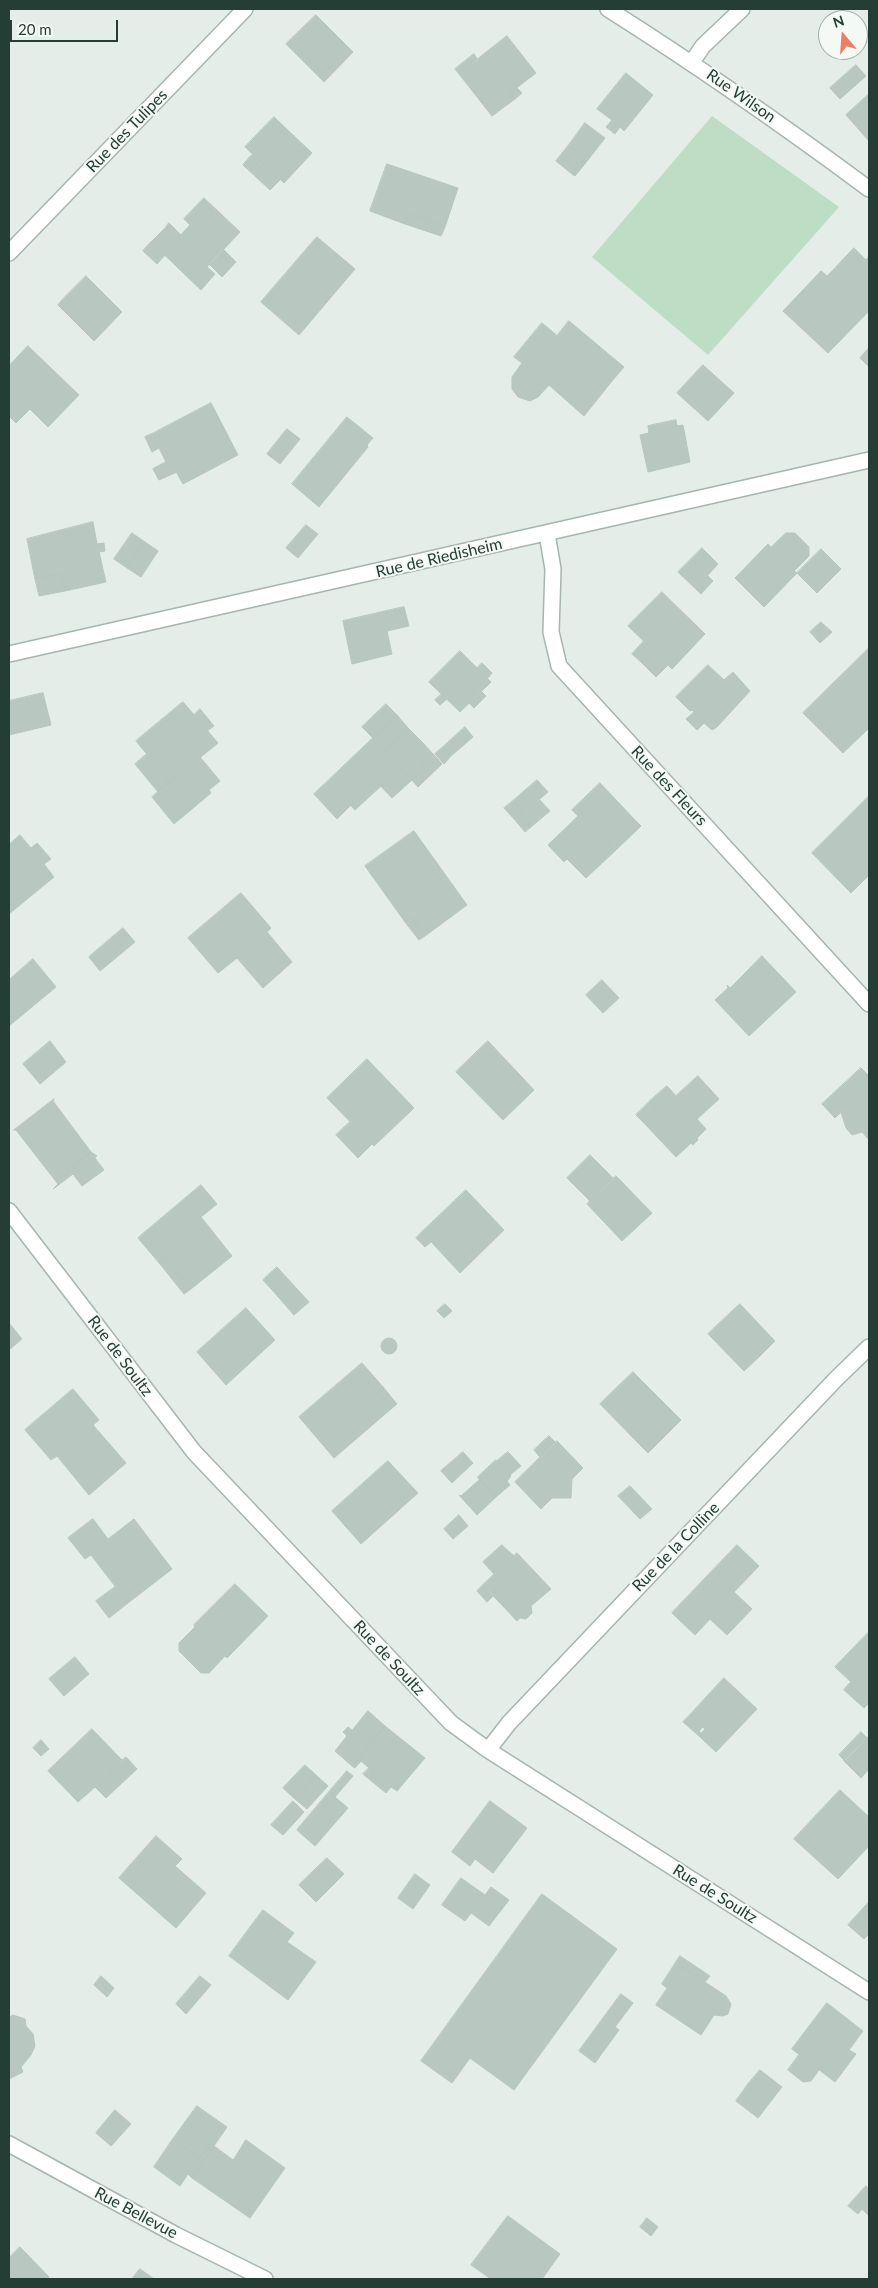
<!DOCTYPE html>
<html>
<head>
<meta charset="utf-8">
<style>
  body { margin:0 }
  #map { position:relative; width:878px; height:2288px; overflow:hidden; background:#e4ede8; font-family:Lato,sans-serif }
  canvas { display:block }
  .frame { position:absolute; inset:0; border:10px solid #243d35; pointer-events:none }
  .north { position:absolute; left:818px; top:10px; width:50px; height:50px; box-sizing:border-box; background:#f4f9f6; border:1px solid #a1aea9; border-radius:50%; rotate:342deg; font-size:14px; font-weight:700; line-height:20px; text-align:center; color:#243d35 }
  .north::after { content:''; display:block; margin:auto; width:18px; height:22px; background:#eb7e63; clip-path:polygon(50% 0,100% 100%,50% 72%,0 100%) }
  .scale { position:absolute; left:10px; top:20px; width:108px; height:22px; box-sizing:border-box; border:2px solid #243d35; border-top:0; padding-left:6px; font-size:15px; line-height:18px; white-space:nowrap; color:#243d35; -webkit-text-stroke:4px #f4f9f6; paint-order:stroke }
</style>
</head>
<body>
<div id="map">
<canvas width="878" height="2288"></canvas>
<div class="frame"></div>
<div class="north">N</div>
<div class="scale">20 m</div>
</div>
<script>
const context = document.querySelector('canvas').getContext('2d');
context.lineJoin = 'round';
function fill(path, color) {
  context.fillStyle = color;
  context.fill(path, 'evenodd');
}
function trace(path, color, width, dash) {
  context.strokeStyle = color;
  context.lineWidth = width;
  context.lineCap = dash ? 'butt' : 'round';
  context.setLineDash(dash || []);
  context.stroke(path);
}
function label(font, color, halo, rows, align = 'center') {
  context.font = font + ' Lato,sans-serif';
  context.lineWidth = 4;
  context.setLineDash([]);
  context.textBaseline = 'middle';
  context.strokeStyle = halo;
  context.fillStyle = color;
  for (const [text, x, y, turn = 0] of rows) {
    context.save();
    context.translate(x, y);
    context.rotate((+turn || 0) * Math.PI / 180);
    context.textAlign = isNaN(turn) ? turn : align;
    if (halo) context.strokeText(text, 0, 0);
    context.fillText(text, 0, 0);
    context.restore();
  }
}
fill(new Path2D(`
  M712,116L839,207L708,355L592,257Z`), '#beddc5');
const building = new Path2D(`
  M316,15L353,52L324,82L286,44Z
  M507,36L536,73L510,93L515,99L492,116L459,74Z
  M474,54L478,60L459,74L455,69Z
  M856,65L866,76L840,99L830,88Z
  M626,73L653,95L624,131L620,127L615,134L606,127L612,120L597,109Z
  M517,88L522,93L515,99L510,93Z
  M869,94V141L846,115Z
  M274,117L312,153L284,183L245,147Z
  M585,123L605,138L588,160L569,145Z
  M569,145L585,158L572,174L556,161Z
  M253,154L280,180L277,183L249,158Z
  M249,158L277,183L270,190L243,165Z
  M585,158L588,160L575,176L572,174Z
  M387,164L458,188L445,227L408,214L405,224L370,211Z
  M204,198L240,232L207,267L215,274L201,290L151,242L166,227L178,238L190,225L184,219Z
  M408,214L445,227L441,236L405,224Z
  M169,223L181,235L178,238L166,227Z
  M317,237L355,269L299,335L261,302Z
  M151,242L165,255L157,264L143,251Z
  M854,248L866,260L869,256V311L828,353L783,311L821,271L827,276Z
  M223,249L236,262L222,277L209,264Z
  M86,276L122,312L94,341L62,309L70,300L66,296Z
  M66,296L70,300L62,309L58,305Z
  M569,321L624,367L612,381L557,336Z
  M542,323L612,381L584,416L549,385L538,397L530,401L518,397L512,389V377L522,363L514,357Z
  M28,346L79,395L48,427L30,409L22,417L9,404V366Z
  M869,348V367L860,358Z
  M703,365L734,393L708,421L677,393Z
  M211,403L238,455L183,484L171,462L167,464L152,434Z
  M9,404L22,417L16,423L9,416Z
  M347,417L373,438L367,445L368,447L319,507L292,484Z
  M676,420L677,426L683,425L690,462L648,472L640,435L649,433L648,426Z
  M287,429L300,439L280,464L267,454Z
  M152,434L159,448L152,452L145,437Z
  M166,462L167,464L171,462L177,472L159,480L153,469Z
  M93,522L97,544L104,543L105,551L99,552L106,582L65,591L61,574L35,579L27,539Z
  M306,525L318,534L298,558L286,548Z
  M132,533L145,542L127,568L114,559Z
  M786,533H795L809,547V556L794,571L797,573L764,607L735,578L768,544L771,547Z
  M145,542L158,551L141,577L127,568Z
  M702,548L718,564L708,575L691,559Z
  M821,549L841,569L817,593L797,573Z
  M691,559L713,581L701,594L678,572Z
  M61,574L65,591L39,596L35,579Z
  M662,592L705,634L672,669L668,665L656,677L641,662L653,650L628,626Z
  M404,607L409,626L387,631L392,654L352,664L343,621Z
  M821,622L832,632L820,643L810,632Z
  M644,641L653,650L641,662L632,654Z
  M869,648V728L843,753L803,713Z
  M460,651L491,682L460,712L429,682Z
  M482,663L492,673L488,678L477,668Z
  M708,665L724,680L733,672L750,691L717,727L712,730L704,723L697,730L686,719L694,712L692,710L690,711L676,697Z
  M481,691L486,696L474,708L469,703Z
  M43,693L51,725L9,735V701Z
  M442,694L447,699L440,705L435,700Z
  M183,702L218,743L170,782L136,741Z
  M386,704L397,715L373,738L362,727Z
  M200,709L214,726L207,731L194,715Z
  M397,715L409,729L385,751L373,738Z
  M465,727L473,737L451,756L443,747Z
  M409,729L423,743L413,752L425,765L411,779L385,751Z
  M373,738L412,780L392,798L353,757Z
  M423,743L442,764L418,787L411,779L425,765L413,752Z
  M443,747L451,756L444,764L435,754Z
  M147,754L170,782L158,792L135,764Z
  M200,757L220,781L209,790L211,793L174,824L152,797Z
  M353,757L381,786L355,810L328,781Z
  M537,780L548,792L523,813L513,801Z
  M328,781L351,805L337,819L314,794Z
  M600,783L635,820L608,845L615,851L586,878L567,859L564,862L548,845L578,816L572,810Z
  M869,796V875L851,893L812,853Z
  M539,799L550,811L525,832L515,820Z
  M513,801L523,813L515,820L504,808Z
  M635,820L641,826L615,851L608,845Z
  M414,831L467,905L425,936L412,918L405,922L365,866Z
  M20,835L31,848L37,843L51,859L44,864L54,877L9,914V845Z
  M241,893L271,928L267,932L292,962L263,988L237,958L218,973L188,938Z
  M412,918L425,936L419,940L405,922Z
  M123,928L135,942L100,971L89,957Z
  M762,956L796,992L749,1036L715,1000L728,988L727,985L730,988Z
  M33,959L56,987L9,1026V980Z
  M602,980L619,998L603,1013L586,995Z
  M50,1041L66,1062L40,1084L23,1064Z
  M488,1041L534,1090L503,1120L456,1072Z
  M367,1059L414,1108L374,1146L327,1098Z
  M861,1068L869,1076V1140L862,1132L852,1135L846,1128L841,1112L835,1118L822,1104Z
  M698,1076L719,1099L697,1119L676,1096Z
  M667,1086L706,1129L697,1138L698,1140L693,1145L691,1143L676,1157L643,1122L658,1108L651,1100Z
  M54,1099L53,1101L91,1152L73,1166L77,1171L53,1189L58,1184L16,1130H14Z
  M651,1100L658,1108L643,1122L636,1115Z
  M350,1122L372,1144L358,1158L336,1135Z
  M91,1152L97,1156L77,1171L73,1166Z
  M590,1155L613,1178L590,1201L567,1178Z
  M95,1158L104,1170L82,1186L73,1174Z
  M616,1176L652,1213L622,1241L587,1204Z
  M201,1185L217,1204L201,1217L232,1256L191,1289L166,1259L160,1264L138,1238Z
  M466,1190L504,1230L460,1273L422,1232Z
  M422,1232L431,1242L425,1247L416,1238Z
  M166,1259L191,1289L184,1294L160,1264Z
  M277,1267L287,1278L273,1291L263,1280Z
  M287,1278L309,1302L294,1315L273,1291Z
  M445,1304L452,1311L444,1318L437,1311Z
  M740,1304L772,1338L757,1353L760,1356L744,1371L708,1334Z
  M246,1308L275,1340L226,1385L197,1352Z
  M9,1323L22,1339L9,1350Z
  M772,1338L775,1341L760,1356L757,1353Z
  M381 1346a8 8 0 1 1 16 0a8 8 0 1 1-16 0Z
  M362,1363L383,1387L377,1393L391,1409L334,1458L299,1417Z
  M633,1372L681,1420L648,1453L600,1404Z
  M383,1387L397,1404L391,1409L377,1393Z
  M73,1389L99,1420L93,1425L126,1463L89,1495L57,1456L51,1460L25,1430Z
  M549,1436L555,1442L540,1457L534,1450Z
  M557,1441L583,1468L572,1479L571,1498H552L541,1509L515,1482Z
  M463,1452L473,1463L452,1483L441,1471Z
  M508,1452L521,1466L510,1475L497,1461Z
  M496,1460L511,1476L507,1481L510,1485L496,1497L478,1477Z
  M388,1461L418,1493L361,1544L332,1511Z
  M478,1477L496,1497L477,1515L459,1495L461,1496L479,1480Z
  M630,1486L652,1509L640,1519L618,1496Z
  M459,1515L468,1526L453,1539L444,1529Z
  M93,1519L108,1539L134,1519L172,1569L128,1603L91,1555L85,1559L68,1538Z
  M502,1545L514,1556L494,1574L483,1562Z
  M737,1545L759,1566L734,1592L752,1609L727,1635L710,1619L695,1635L672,1613Z
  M517,1553L551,1589L531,1606L532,1613L526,1619L520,1618L517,1621L483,1585Z
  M235,1584L268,1616L227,1658L225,1656L209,1673H201L179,1651V1643L195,1627L194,1625Z
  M483,1585L494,1595L487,1602L477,1591Z
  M115,1587L128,1603L109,1618L96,1601Z
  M868,1633L869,1634V1695L867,1697L857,1687L855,1690L849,1684L851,1682L835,1667Z
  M75,1657L89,1674L64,1696L49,1679Z
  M724,1678L757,1709L716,1752L699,1736L705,1729L690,1715Z
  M849,1684L855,1690L857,1687L867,1697L869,1695V1703L864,1708L844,1690Z
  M368,1711L385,1726L352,1766L335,1751L347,1736L343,1732L348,1727L352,1730Z
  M690,1715L703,1727L699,1731L701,1733L699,1736L683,1722Z
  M385,1726L425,1758L397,1791L391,1787L386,1793L369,1779L375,1773L361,1761L355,1768L352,1766Z
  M92,1729L122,1760L108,1774L113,1778L99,1791L95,1787L78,1802L48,1771Z
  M861,1732L867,1738L845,1761L839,1755Z
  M867,1737L869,1739V1769L861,1778L844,1761Z
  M41,1740L49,1749L41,1756L33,1748Z
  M126,1757L137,1769L106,1798L99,1791L113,1778L108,1774Z
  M305,1765L316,1775L295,1799L283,1788Z
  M369,1768L375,1773L369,1779L363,1774Z
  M347,1771L353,1776L335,1797L329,1792Z
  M316,1775L328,1786L307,1809L295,1799Z
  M840,1790L869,1817V1846L838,1879L794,1839Z
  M329,1792L348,1808L315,1846L297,1830Z
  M293,1801L304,1812L283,1835L271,1825Z
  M490,1801L527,1828L493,1873L475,1859L470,1866L452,1852Z
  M156,1836L182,1859L175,1866L206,1893L176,1928L119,1878Z
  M327,1858L344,1874L316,1902L299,1885Z
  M415,1874L430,1885L413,1909L398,1898Z
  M461,1878L485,1895L491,1887L509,1900L489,1926L471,1913L465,1921L442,1905Z
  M542,1894L617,1949L514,2090L470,2058L452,2083L421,2061Z
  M869,1902V1934L864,1939L848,1925Z
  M263,1910L294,1933L287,1942L316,1962L288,2000L229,1956Z
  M680,1956L710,1976L705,1982L682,1967L667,1988L662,1984Z
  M682,1967L726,1996L731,2004L728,2014L723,2016L714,2015L701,2035L656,2005Z
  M101,1976L114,1988L107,1997L94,1985Z
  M200,1976L211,1985L186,2014L176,2004Z
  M621,1994L633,2003L615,2027L619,2030L595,2063L579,2051Z
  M827,2003L863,2031L849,2050L856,2054L835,2082L792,2049Z
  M13,2015L25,2019L26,2026L33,2034L35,2046L31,2055L21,2067L23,2072L9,2079V2018Z
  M799,2055L819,2070L811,2081L803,2082L788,2070Z
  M760,2070L782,2087L771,2101L749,2083Z
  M749,2083L771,2101L758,2118L736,2101Z
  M197,2106L227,2127L214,2146L209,2143L199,2158L173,2139Z
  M115,2110L131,2124L111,2146L96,2133Z
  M173,2139L199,2158L209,2143L214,2146L192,2178L188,2174L180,2186L154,2167Z
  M246,2140L285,2168L250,2218L192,2178L214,2146L233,2160Z
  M866,2186L869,2189V2216L862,2209L858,2214L848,2206Z
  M508,2216L560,2254L542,2279H491L471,2265Z
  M647,2218L658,2227L651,2236L640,2227Z
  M20,2247L49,2277L46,2279H12L9,2276V2258Z
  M140,2269L154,2279H132Z`);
fill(building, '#b9c7c1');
trace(building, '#b6c6bf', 1);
const minor = new Path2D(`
  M608,9C698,66 784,126 869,189
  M692,62L703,46L742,9
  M9,253L245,9
  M547,534L553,569L551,632L559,666L869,1004
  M9,654L869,460
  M9,1211L194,1452L451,1723L488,1750L869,1992
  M488,1750L509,1723L836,1379L869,1347
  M9,2144L176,2235L265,2279`);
trace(minor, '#a7b5af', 18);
trace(minor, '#fff', 15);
label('16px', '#243d35', '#f4f9f6', [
  ["Rue Wilson",741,96,35],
  ["Rue des Tulipes",127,131,-46],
  ["Rue de Riedisheim",439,558,-13],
  ["Rue des Fleurs",669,786,47],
  ["Rue de Soultz",120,1356,53],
  ["Rue de la Colline",676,1547,-46],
  ["Rue de Soultz",389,1658,47],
  ["Rue de Soultz",715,1894,32],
  ["Rue Bellevue",136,2213,28]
]);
</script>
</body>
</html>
